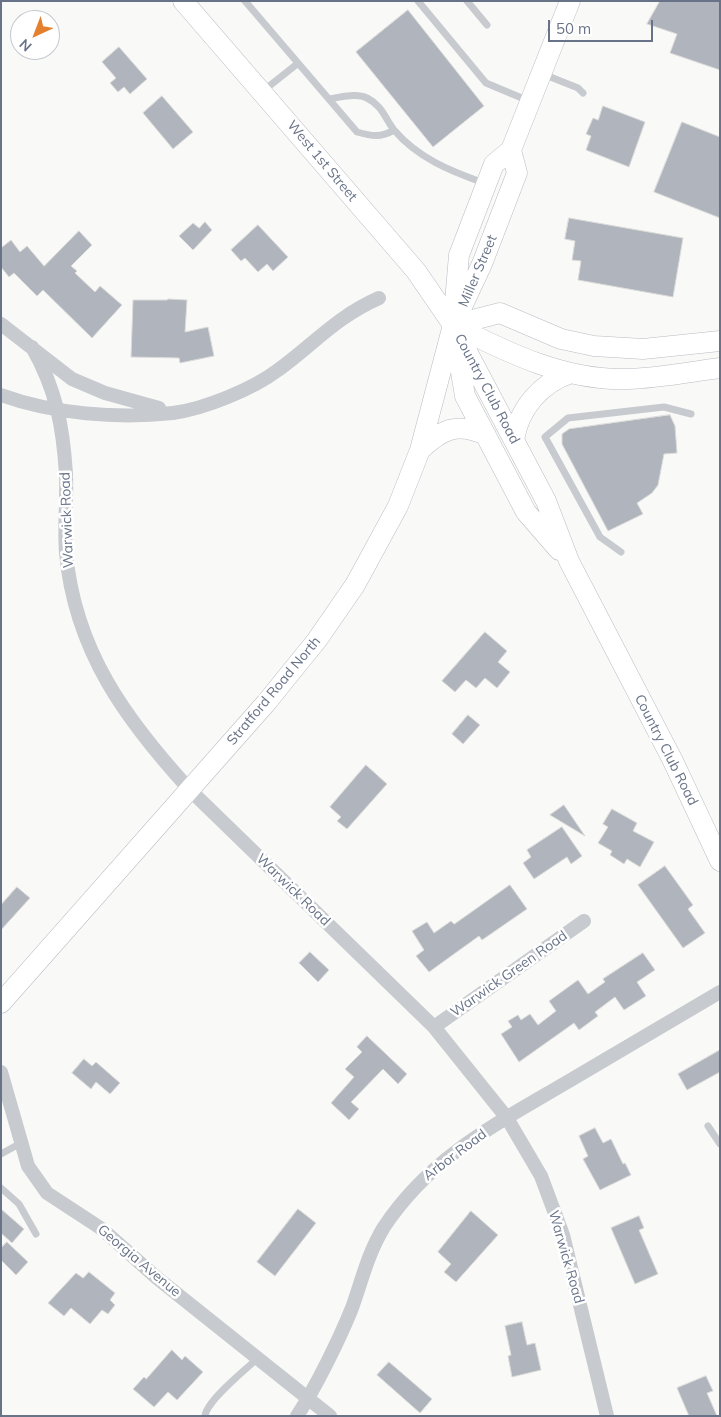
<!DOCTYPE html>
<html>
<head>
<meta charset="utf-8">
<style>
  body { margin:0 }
  #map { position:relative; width:721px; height:1417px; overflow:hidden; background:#f9f9f7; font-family:Mulish,sans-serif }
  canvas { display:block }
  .frame { position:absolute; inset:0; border:2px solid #687388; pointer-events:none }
  .north { position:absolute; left:10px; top:10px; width:50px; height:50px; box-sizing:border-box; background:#fff; border:1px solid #c3c7cf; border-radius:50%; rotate:223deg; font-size:14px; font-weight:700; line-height:20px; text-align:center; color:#687388 }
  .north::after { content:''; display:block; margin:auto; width:18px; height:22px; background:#e37f2d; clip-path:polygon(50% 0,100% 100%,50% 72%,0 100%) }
  .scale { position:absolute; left:548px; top:20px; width:105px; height:22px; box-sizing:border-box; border:2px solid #687388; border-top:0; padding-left:6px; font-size:15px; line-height:18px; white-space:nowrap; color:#687388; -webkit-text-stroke:4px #fff; paint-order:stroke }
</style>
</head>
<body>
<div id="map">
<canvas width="721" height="1417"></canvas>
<div class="frame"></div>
<div class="north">N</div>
<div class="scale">50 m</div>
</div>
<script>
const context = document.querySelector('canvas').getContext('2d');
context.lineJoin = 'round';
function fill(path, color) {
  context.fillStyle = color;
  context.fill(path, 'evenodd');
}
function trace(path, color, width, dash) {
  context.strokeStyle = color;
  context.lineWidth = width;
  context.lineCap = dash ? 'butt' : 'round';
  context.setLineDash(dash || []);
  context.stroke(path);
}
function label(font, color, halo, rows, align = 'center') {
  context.font = font + ' Mulish,sans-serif';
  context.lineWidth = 5;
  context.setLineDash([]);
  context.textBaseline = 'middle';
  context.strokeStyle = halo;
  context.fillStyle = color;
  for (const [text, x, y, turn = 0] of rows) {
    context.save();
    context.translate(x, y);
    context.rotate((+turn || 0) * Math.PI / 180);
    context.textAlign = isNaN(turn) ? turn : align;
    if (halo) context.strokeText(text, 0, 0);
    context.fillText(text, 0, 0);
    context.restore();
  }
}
const building = new Path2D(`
  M660,1H720V70L670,53L677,34L647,24Z
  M408,10L484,106L433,147L356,52Z
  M119,47L147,79L130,94L124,87L118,92L110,83L116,78L102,62Z
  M162,96L193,132L173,149L143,113Z
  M603,106L645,122L629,167L586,150L591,136L586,134L593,118L598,120Z
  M682,122L720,137V218L654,192Z
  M569,218L683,238L673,297L578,280L581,261L572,260L575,241L565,239Z
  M205,222L212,230L193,250L179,236L193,223L199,228Z
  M258,225L288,257L273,271L267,264L258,272L245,258L241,261L231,250Z
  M79,231L92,245L71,266L77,271L75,273L95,292L100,286L122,305L92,338L43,290L37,296L14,273L9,277L1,267V248L11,240L20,252L27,246L44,266Z
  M168,299L187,300L185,332L208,327L214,356L180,363L179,358L131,357L133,300H167Z
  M670,415L675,426L677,453L664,454L658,485L652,493L637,503L643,514L608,531L562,444V434L569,429Z
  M485,632L507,651L498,662L510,672L497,688L485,678L476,688L466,680L455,692L442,681Z
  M468,715L480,725L463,744L452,734Z
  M366,765L387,784L347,829L337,821L341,817L330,807Z
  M564,805L585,836L550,815Z
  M612,809L637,823L633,831L654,842L640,867L627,859L624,864L610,855L612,851L598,843L608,827L603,824Z
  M562,827L582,856L571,864L567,857L534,879L523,863L531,857L527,850Z
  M665,866L693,905L688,909L705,933L683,948L638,885Z
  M510,885L527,909L482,940L479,936L429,972L416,956L424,950L412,931L427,922L434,933L451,921L454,924Z
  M17,887L30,898L1,930V905Z
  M310,952L329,970L318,982L299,963Z
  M643,953L655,970L637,982L646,996L624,1010L615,997L595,1012L598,1016L579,1030L574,1023L519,1062L501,1034L512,1027L508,1021L518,1015L521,1020L530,1014L538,1025L556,1011L549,1001L578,980L588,994L605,982L603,979Z
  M367,1036L407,1074L398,1084L383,1069L351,1102L359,1109L349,1120L331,1103L354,1077L345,1069L362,1052L357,1047Z
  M720,1050V1072L687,1090L678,1074Z
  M84,1059L92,1066L96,1062L120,1083L110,1094L96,1082L91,1089L72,1073Z
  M595,1128L603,1143L611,1139L623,1164L625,1163L631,1175L600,1190L583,1159L588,1156L579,1136Z
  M1,1209L24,1229L12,1243L1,1233Z
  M298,1209L316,1223L275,1276L257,1262Z
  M471,1211L498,1235L456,1282L444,1272L451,1264L438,1252Z
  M639,1216L644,1228L639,1230L658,1274L635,1284L611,1228Z
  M7,1242L28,1262L16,1275L1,1260V1248Z
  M89,1272L115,1293L110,1300L115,1305L108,1314L102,1310L90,1324L71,1308L64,1316L48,1303L76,1273L83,1278Z
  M522,1322L527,1345L535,1343L541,1370L512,1377L508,1356L511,1355L505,1326Z
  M172,1350L182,1360L185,1356L203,1372L177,1400L168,1392L154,1407L133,1389L144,1377L146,1379Z
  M389,1362L432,1399L420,1413L377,1375Z
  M706,1376L713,1391L707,1393L717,1416H689L677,1388Z`);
fill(building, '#b0b5bd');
trace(building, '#dbdbd9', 1);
const secondary = new Path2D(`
  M183,1L416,271L453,325L546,501L569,561L673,761L720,861
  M459,313L482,264L517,173L511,150
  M453,325C508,353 565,381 628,379C659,378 689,372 720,368
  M453,325L500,313L561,339L594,346L643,349L720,341
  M456,342L465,396L526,512L559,550
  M514,440C519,408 541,383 571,373
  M420,450C442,429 457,422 486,435
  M1,1003L266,703L317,640L355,585L398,506L420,450L453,325L459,255L494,164L511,150L570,1`);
trace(secondary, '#b9bcc3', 21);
trace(new Path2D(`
  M245,1L357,132C371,136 381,138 394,130
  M418,1L486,83L529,101
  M467,1L487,25
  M543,74L578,88L583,93
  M263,91L297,64
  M329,99C340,97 357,93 367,98C383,106 385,119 394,130C418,158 450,171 484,183
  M621,552L600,537L545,437L568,418L664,407L691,414
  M708,1126L720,1144
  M1,1154L21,1143
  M1,1188L19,1204L36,1234
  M205,1416C206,1401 246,1369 258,1358`), '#c7cace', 7);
trace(new Path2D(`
  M1,324L72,379L105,393L159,408
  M32,347C56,389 63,426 66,474C67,500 64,527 66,553C75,651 126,720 190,790L434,1027L507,1118L541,1176L563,1235L607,1416
  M1,395C53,414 118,419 173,413C204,409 253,389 278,370C314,344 336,317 379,298
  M434,1027L584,921
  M1,1072L28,1166L47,1193L102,1229L157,1278L330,1416
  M297,1416C316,1387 339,1340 352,1308C362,1280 368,1253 384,1227C431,1156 498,1123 569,1081C620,1051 670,1021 720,992`), '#c7cace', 14);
trace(secondary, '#fff', 20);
label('14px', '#687388', '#fff', [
  ["West 1st Street",322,161,50],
  ["Miller Street",478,271,-67],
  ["Country Club Road",487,389,62],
  ["Warwick Road",67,520,-92],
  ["Stratford Road North",274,691,-50],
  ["Country Club Road",666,750,63],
  ["Warwick Road",293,890,44],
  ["Warwick Green Road",509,974,-35],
  ["Arbor Road",455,1155,-37],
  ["Warwick Road",566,1257,74],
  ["Georgia Avenue",139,1261,40]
]);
</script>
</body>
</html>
